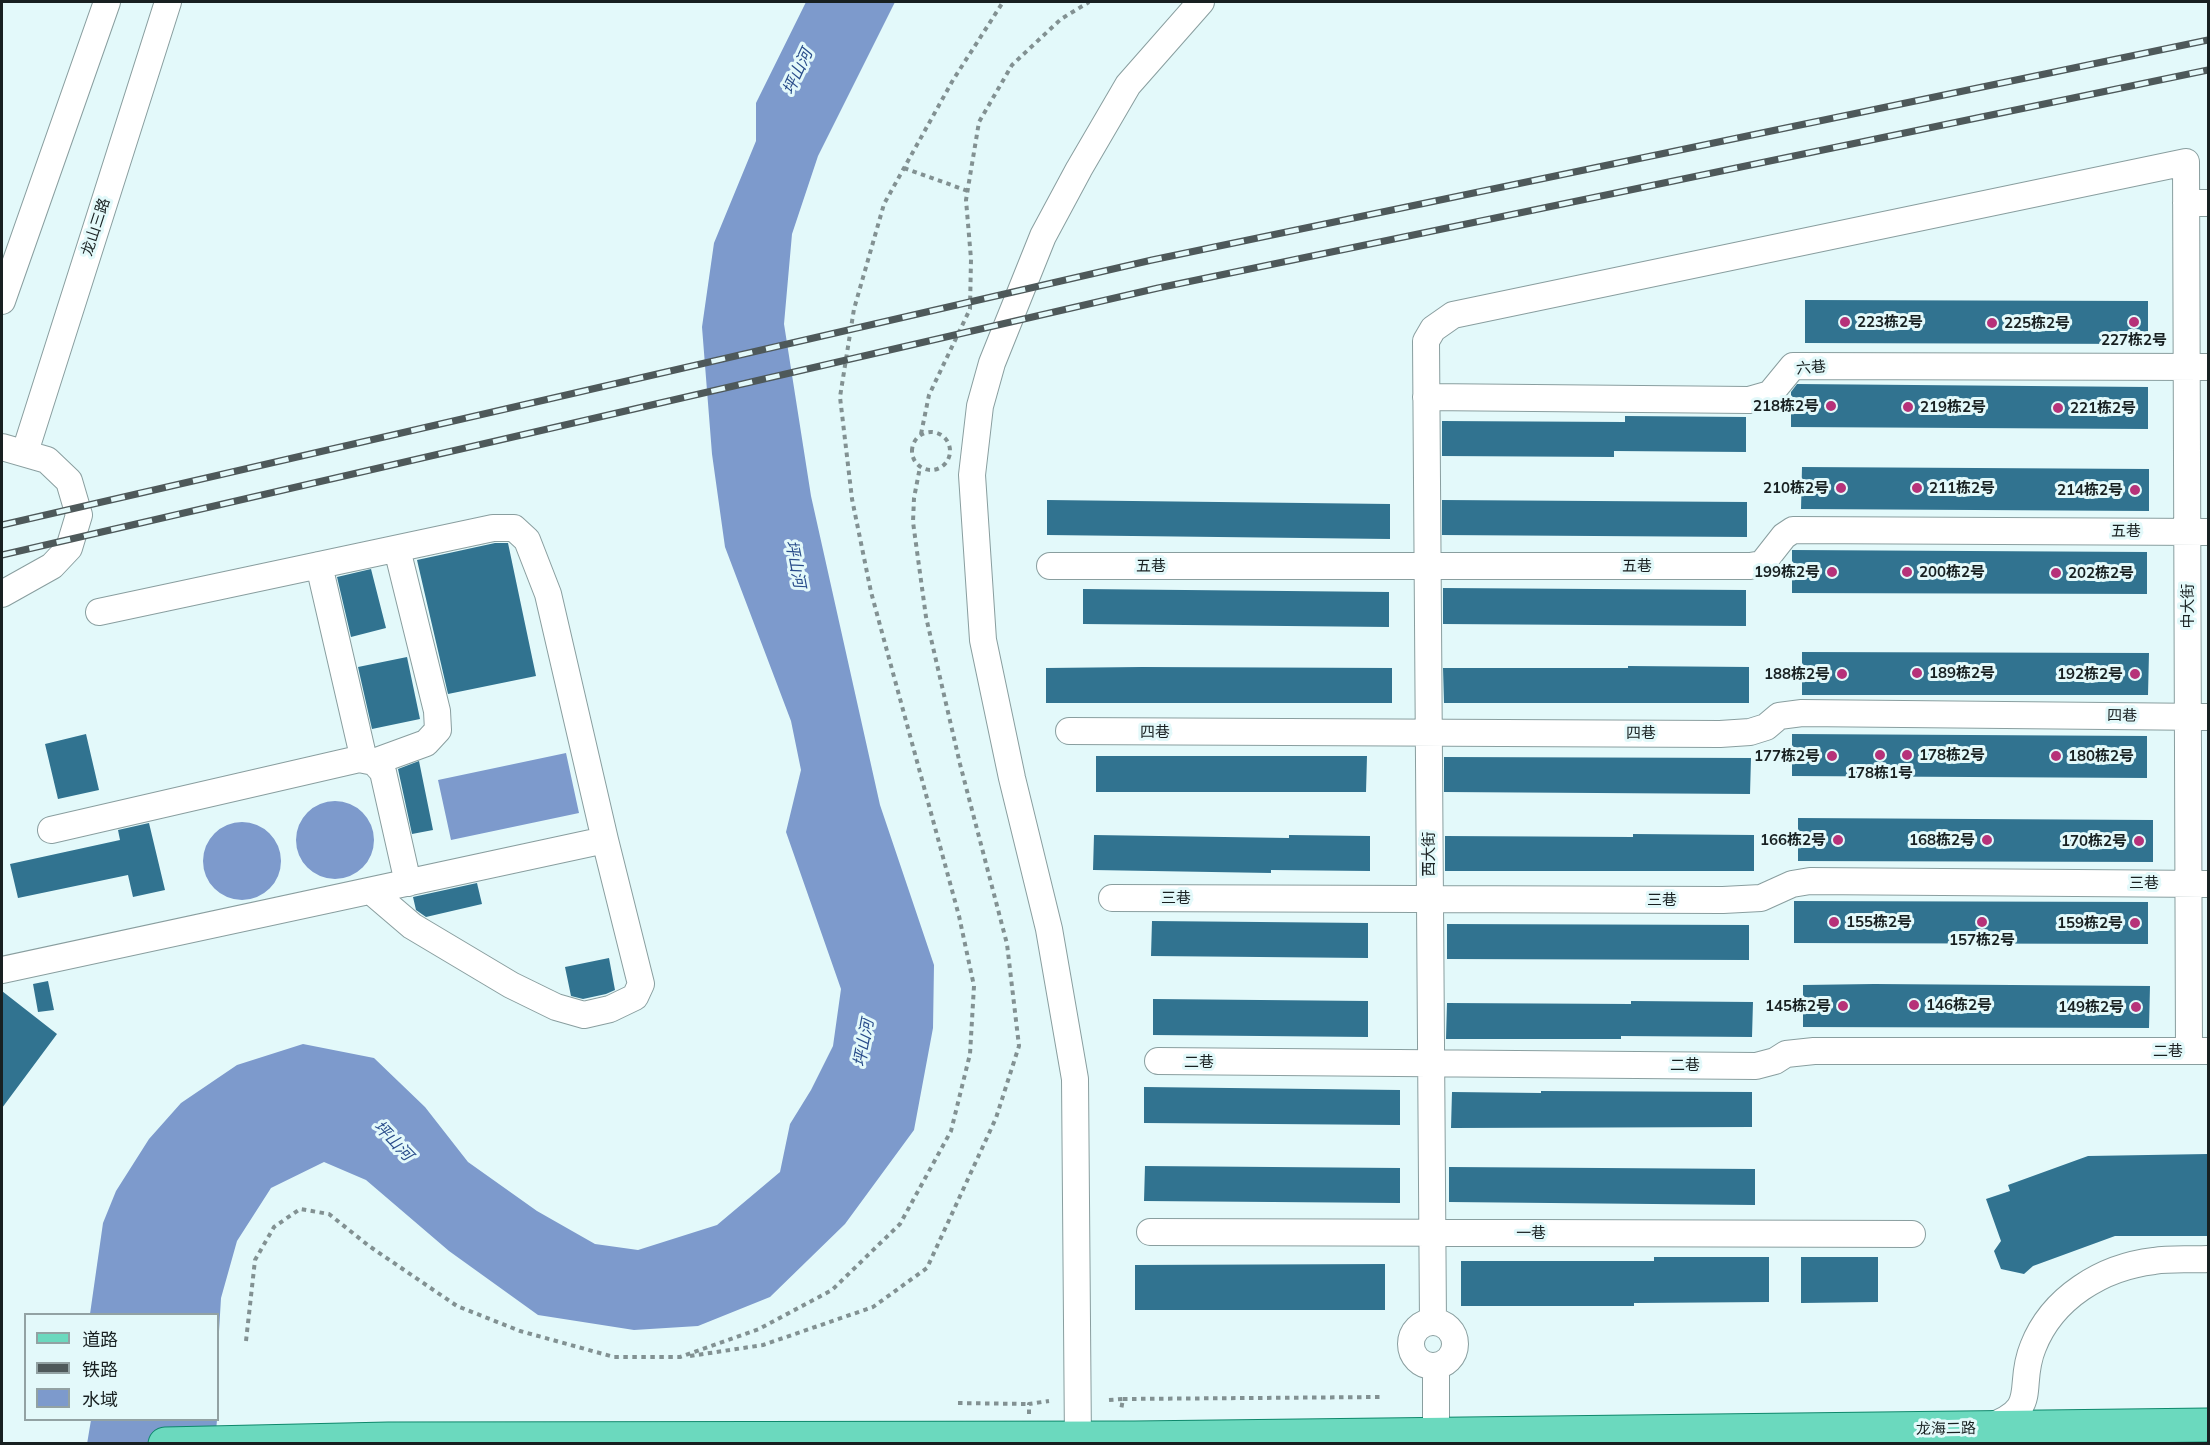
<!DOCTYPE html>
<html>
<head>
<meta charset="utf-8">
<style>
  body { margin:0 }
  #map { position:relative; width:2210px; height:1445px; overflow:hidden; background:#e3f9fa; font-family:Mulish,"Noto Sans SC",sans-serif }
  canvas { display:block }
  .frame { position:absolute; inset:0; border:3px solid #182021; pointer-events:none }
  .legend { position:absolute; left:24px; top:1313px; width:195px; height:108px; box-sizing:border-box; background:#e3f9fa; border:2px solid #92a2a3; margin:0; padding:8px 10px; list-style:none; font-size:18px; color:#182021 }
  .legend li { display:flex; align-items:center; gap:12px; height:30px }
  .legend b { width:30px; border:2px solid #92a2a3 }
</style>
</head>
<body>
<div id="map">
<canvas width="2210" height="1445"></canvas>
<div class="frame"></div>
<ul class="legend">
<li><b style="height:8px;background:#6bd9be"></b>道路</li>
<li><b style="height:8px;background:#4e595a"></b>铁路</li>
<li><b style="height:16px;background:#7d9acc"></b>水域</li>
</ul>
</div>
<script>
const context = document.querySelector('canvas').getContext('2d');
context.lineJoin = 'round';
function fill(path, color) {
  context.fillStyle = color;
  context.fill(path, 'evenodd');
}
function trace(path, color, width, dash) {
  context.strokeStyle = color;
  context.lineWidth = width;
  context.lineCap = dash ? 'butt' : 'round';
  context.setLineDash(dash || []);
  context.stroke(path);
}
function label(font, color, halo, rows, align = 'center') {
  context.font = font + ' Mulish,"Noto Sans SC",sans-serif';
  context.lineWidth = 6;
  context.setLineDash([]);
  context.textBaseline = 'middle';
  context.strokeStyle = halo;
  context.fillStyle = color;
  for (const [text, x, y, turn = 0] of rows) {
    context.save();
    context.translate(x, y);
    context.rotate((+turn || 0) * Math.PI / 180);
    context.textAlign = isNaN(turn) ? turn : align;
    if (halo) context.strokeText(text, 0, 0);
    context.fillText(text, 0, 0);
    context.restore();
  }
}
fill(new Path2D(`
  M806,2H895L818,156L792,234L784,324L811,496L880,805L934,965L933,1028L914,1130L845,1224L770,1297L698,1326L634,1330L538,1315L449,1251L366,1180L324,1162L271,1188L237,1241L221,1298L218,1348V1314H90L103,1223L116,1191L149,1139L181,1103L237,1065L303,1044L374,1058L425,1107L468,1162L537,1211L595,1244L638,1250L717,1225L780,1172L790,1124L811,1090L833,1046L841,989L786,832L801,770L791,721L725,547L712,454L702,327L714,243L756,141V103Z
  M566,753L579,813L451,840L438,780Z
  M296 840a39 39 0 1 1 78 0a39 39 0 1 1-78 0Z
  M203 861a39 39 0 1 1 78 0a39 39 0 1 1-78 0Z
  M91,1420H217L215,1443L87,1444Z`), '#7d9acc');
fill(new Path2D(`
  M1805,300L2148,301V344L1805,343Z
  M1797,384L2148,387V429L1791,427V392Z
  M1625,416L1746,417V452L1614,451V457L1442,456V421L1625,422Z
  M1802,467L2149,469V511L1801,509Z
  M1047,500L1390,504V539L1047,535Z
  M1442,500L1747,502V537L1442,535Z
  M495,543H508L536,676L448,694L417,560Z
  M1792,550L2147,552V594L1792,593Z
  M371,569L386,628L351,637L337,577Z
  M1443,588L1746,590V626L1443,624Z
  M1083,589L1389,592V627L1083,624Z
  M1802,652L2149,653L2148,695H1802Z
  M407,657L420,719L372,729L358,667Z
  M1628,666L1749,667V703H1444L1443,668H1628Z
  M1142,667L1392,668V703H1046V668Z
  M86,734L99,790L58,799L45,744Z
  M1792,734L2147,736V778L1792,776Z
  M1096,756H1367L1366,792H1096Z
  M1444,757L1751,758L1750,794L1444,792Z
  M419,761L433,830L412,834L398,769Z
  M1798,818L2153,820V862L1798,861Z
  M149,823L165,890L133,897L128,875L18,898L10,864L120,840L118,830Z
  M1633,834L1754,835V871H1445V836L1633,837Z
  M1094,835L1289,838V835L1370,836V871L1271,870V873L1093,870Z
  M477,883L482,904L426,917L416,910L413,897Z
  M1794,901L2148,902V944L1794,943Z
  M1152,921L1368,923V958L1151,956Z
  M1447,924L1749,925V960L1447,959Z
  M609,958L615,990L606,994L583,999L571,996L565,967Z
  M48,981L54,1010L38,1012L33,984Z
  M1874,984L2150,986L2149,1028L1803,1027V985Z
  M2,991L57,1034L2,1108Z
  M1153,999L1368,1001V1037L1153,1035Z
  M1631,1001L1753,1002L1752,1037L1621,1036V1039H1446L1447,1003L1631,1004Z
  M1144,1087L1400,1090V1125L1144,1123Z
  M1541,1091L1752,1092V1127L1451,1128L1452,1092L1541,1093Z
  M2208,1154V1236H2115L2033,1266L2024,1274L2001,1269L1994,1251L2001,1241L1986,1199L2010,1191L2008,1185L2088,1156Z
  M1145,1166L1400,1168V1203L1144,1201Z
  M1449,1167L1755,1169V1205L1449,1202Z
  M1654,1257H1769V1302L1634,1303V1306H1461V1261H1654Z
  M1801,1257H1878V1302L1801,1303Z
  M1385,1264V1310H1135V1265Z`), '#317390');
const minor = new Path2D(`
  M2186,203H2208
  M2,301L107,2
  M1426,397L1749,400L1770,394L1793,366L2208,367
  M2,447L47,460L69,481L79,515L69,548L52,566L2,594
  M25,452L168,2
  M319,565L364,760
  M1050,566H1750L1762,564L1784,536L1793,530L2208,532
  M99,612L493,528H514L527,540L548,594L605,840L641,984L635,997L610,1009L584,1015L556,1007L511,985L412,926L371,891
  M1069,731L1720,734L1750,732L1766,727L1779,716L1802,713L2208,717
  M374,762L426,743L438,730L437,711L397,549
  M51,830L359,759L374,762L383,772L408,883
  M1112,898L1723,900L1761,898L1792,884L1810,881L2208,884
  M2,970L605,840
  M1158,1061L1756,1066L1775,1061L1786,1054L1814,1051H2208
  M1150,1232L1912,1234
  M1411 1344a22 22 0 1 1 44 0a22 22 0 1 1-44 0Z
  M1433,1322L1426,341L1433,329L1453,315L2186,162L2189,1051
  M1436,1366V1434
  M1988,1427C2042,1408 2016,1388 2033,1347C2052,1298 2102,1267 2154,1261C2171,1258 2190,1260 2208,1259
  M1078,1444L1075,1079L1049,929L1012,778L983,640L972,475L980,406L992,363L1043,236L1079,169L1128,85L1201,2`);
const major = new Path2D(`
  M165,1444L388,1439L1134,1438L2208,1425`);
trace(minor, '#899e9f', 28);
trace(major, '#0e886b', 35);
trace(new Path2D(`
  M904,168L968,191
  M912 451a19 19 0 1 1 38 0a19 19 0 1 1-38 0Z
  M921,434L929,395L970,309L971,259L966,200L979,122L1012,65L1061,19L1089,2
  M246,1341L255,1260L274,1227L300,1209L329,1214L369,1246L457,1306L520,1331L614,1357H680L759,1329L832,1290L900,1224L951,1131L970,1054L974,986L959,916L871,592L852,499L840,397L854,309L884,204L953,80L1003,2
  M690,1356L763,1345L873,1307L927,1268L996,1118L1019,1046L1007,944L960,764L926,617L913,522L914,498L920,467
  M1123,1399L1380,1397
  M1109,1400L1123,1399L1121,1410
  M958,1403L1029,1404
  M1029,1414V1404L1049,1401`), '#829192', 4, [4.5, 4.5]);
trace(minor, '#fff', 26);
trace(major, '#6bd9be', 33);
const rail = new Path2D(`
  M2,525L1152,260L2208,40
  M2,555L1158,288L2208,70`);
trace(rail, '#4e595a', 7);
trace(rail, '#e3f9fa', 4.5, [14]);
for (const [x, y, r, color] of [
  [1845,322,6,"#b63279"],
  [2134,322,6,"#b63279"],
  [1992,323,6,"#b63279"],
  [1831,406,6,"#b63279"],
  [1908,407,6,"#b63279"],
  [2058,408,6,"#b63279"],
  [1841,488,6,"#b63279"],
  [1917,488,6,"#b63279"],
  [2135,490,6,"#b63279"],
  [1832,572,6,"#b63279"],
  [1907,572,6,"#b63279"],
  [2056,573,6,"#b63279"],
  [1917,673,6,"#b63279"],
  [1842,674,6,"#b63279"],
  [2135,674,6,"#b63279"],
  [1880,755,6,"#b63279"],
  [1907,755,6,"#b63279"],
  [1832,756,6,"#b63279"],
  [2056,756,6,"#b63279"],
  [1838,840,6,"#b63279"],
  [1987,840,6,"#b63279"],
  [2139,841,6,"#b63279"],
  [1834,922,6,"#b63279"],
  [1982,922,6,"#b63279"],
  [2135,923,6,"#b63279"],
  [1914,1005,6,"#b63279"],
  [1843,1006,6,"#b63279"],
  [2136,1007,6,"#b63279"]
]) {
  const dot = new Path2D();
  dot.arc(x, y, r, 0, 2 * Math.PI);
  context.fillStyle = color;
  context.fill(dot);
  trace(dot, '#e3f9fa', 2);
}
label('15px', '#182021', '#e3f9fa', [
  ["龙山三路",96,227,-72],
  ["六巷",1811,368,-5],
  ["五巷",2126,531],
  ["五巷",1151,566],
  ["五巷",1637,566],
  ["中大街",2188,606,-90],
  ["四巷",2122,716,1],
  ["四巷",1155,732],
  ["四巷",1641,733],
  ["西大街",1429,854,-90],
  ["三巷",2144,883],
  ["三巷",1176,898],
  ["三巷",1662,900],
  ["二巷",2168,1051],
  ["二巷",1199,1062],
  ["二巷",1685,1065],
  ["一巷",1531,1233],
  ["龙海二路",1946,1429,-1]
]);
label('bold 15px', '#182021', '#e3f9fa', [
  ["223栋2号",1857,322,"left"],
  ["225栋2号",2004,323,"left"],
  ["227栋2号",2134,340,"center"],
  ["218栋2号",1819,406],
  ["219栋2号",1920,407,"left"],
  ["221栋2号",2070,408,"left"],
  ["210栋2号",1829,488],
  ["211栋2号",1929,488,"left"],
  ["214栋2号",2123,490],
  ["199栋2号",1820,572],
  ["200栋2号",1919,572,"left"],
  ["202栋2号",2068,573,"left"],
  ["189栋2号",1929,673,"left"],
  ["188栋2号",1830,674],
  ["192栋2号",2123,674],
  ["178栋2号",1919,755,"left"],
  ["177栋2号",1820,756],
  ["180栋2号",2068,756,"left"],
  ["178栋1号",1880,773,"center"],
  ["166栋2号",1826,840],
  ["168栋2号",1975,840],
  ["170栋2号",2127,841],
  ["155栋2号",1846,922,"left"],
  ["159栋2号",2123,923],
  ["157栋2号",1982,940,"center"],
  ["146栋2号",1926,1005,"left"],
  ["145栋2号",1831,1006],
  ["149栋2号",2124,1007]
], 'right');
label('italic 16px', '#284c8a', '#e3f9fa', [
  ["坪山河",798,72,-65],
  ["坪山河",795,564,79],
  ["坪山河",864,1043,-79],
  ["坪山河",393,1141,46]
]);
</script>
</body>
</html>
